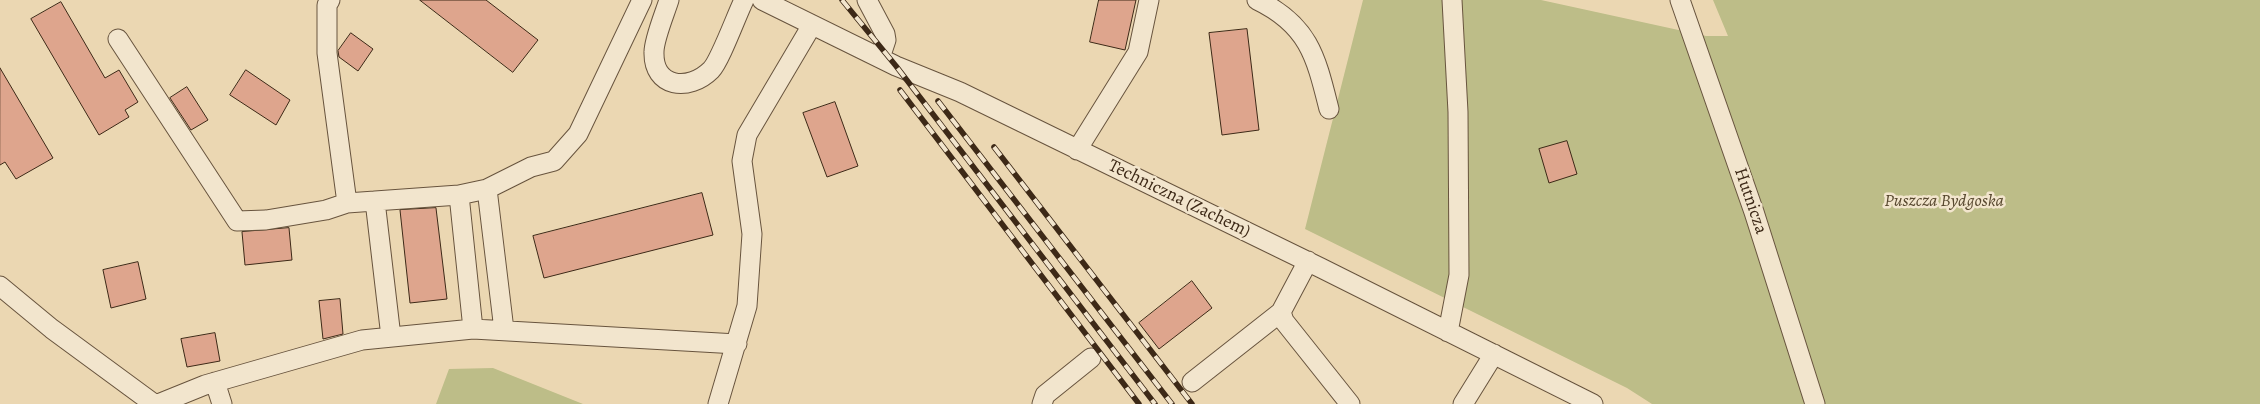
<!DOCTYPE html>
<html>
<head>
<meta charset="utf-8">
<style>
  body { margin:0 }
  canvas { display:block; background:#ebd7b2 }
</style>
</head>
<body>
<canvas width="2260" height="404"></canvas>
<script>
const context = document.querySelector('canvas').getContext('2d');
context.lineJoin = 'round';
function fill(path, color) {
  context.fillStyle = color;
  context.fill(path, 'evenodd');
}
function trace(path, color, width, dash) {
  context.strokeStyle = color;
  context.lineWidth = width;
  context.lineCap = dash ? 'butt' : 'round';
  context.setLineDash(dash || []);
  context.stroke(path);
}
function label(font, color, halo, rows, align = 'center') {
  context.font = font + ' Alegreya,serif';
  context.lineWidth = 5;
  context.setLineDash([]);
  context.textBaseline = 'middle';
  context.strokeStyle = halo;
  context.fillStyle = color;
  for (const [text, x, y, turn = 0] of rows) {
    context.save();
    context.translate(x, y);
    context.rotate((+turn || 0) * Math.PI / 180);
    context.textAlign = isNaN(turn) ? turn : align;
    if (halo) context.strokeText(text, 0, 0);
    context.fillText(text, 0, 0);
    context.restore();
  }
}
fill(new Path2D(`
  M1363,0H1541L1706,36H1728L1713,0H2260V404H1652L1627,388L1305,229Z
  M493,368L583,404H436L449,369Z`), '#bdbd88');
const building = new Path2D(`
  M420,0H486L538,40L513,72Z
  M1099,0H1136L1125,50L1090,42Z
  M61,2L105,78L119,70L138,102L125,110L129,117L99,135L31,19Z
  M1247,29L1259,130L1222,135L1209,33Z
  M351,33L373,49L358,71L339,57L338,51Z
  M0,68L53,158L16,179L5,162L0,165Z
  M246,70L290,100L276,125L230,95Z
  M187,87L208,120L191,130L170,98Z
  M835,102L858,166L827,177L803,113Z
  M1567,141L1577,174L1549,183L1539,149Z
  M702,193L713,235L544,278L533,236Z
  M436,208L447,299L410,303L400,210Z
  M289,228L292,260L245,265L242,232Z
  M138,262L146,299L111,308L103,270Z
  M1192,281L1212,308L1159,349L1139,323Z
  M340,299L343,334L323,339L319,301Z
  M215,333L220,361L187,367L181,339Z`);
fill(building, '#dea58d');
trace(building, '#3d2917', 1);
const minor = new Path2D(`
  M330,0L327,5V53L347,203
  M669,0C665,13 654,39 654,52C653,88 689,92 711,70C720,61 737,14 744,0
  M762,0L896,66L960,92L1321,268L1593,404
  M867,0L885,34L886,40L880,58
  M1257,0C1309,25 1316,57 1329,109
  M1680,0L1754,212L1815,404
  M118,39L237,221L266,220L326,210L347,203L459,195L487,189L531,167L554,161L578,134L642,0
  M1077,150L1138,52L1149,0
  M487,189L504,330
  M459,195L473,329L737,344
  M375,201L391,337
  M1308,261L1281,312L1284,321L1350,404
  M0,286L52,329L154,404
  M1448,332L1459,275L1458,112L1452,0
  M215,382L222,404
  M1192,382L1281,312
  M158,404L205,385L362,340L473,329
  M718,404L747,306L752,234L742,161L747,135L812,25
  M1042,404L1045,395L1091,358
  M1463,404L1494,354`);
trace(minor, '#68543e', 21);
trace(minor, '#f2e5cd', 19);
const rail = new Path2D(`
  M842,0L896,66L1155,404
  M900,90L1139,404
  M938,101L1172,404
  M994,147L1192,404`);
trace(rail, '#3d2917', 5.5);
trace(rail, '#f2e5cd', 4, [11]);
label('18px', '#3d2917', '#f2e5cd', [
  ["Techniczna (Zachem)",1179,199,26],
  ["Hutnicza",1750,201,71]
]);
label('italic 18px', '#57472e', '#f2e5cd', [
  ["Puszcza Bydgoska",1944,202]
]);
</script>
</body>
</html>
